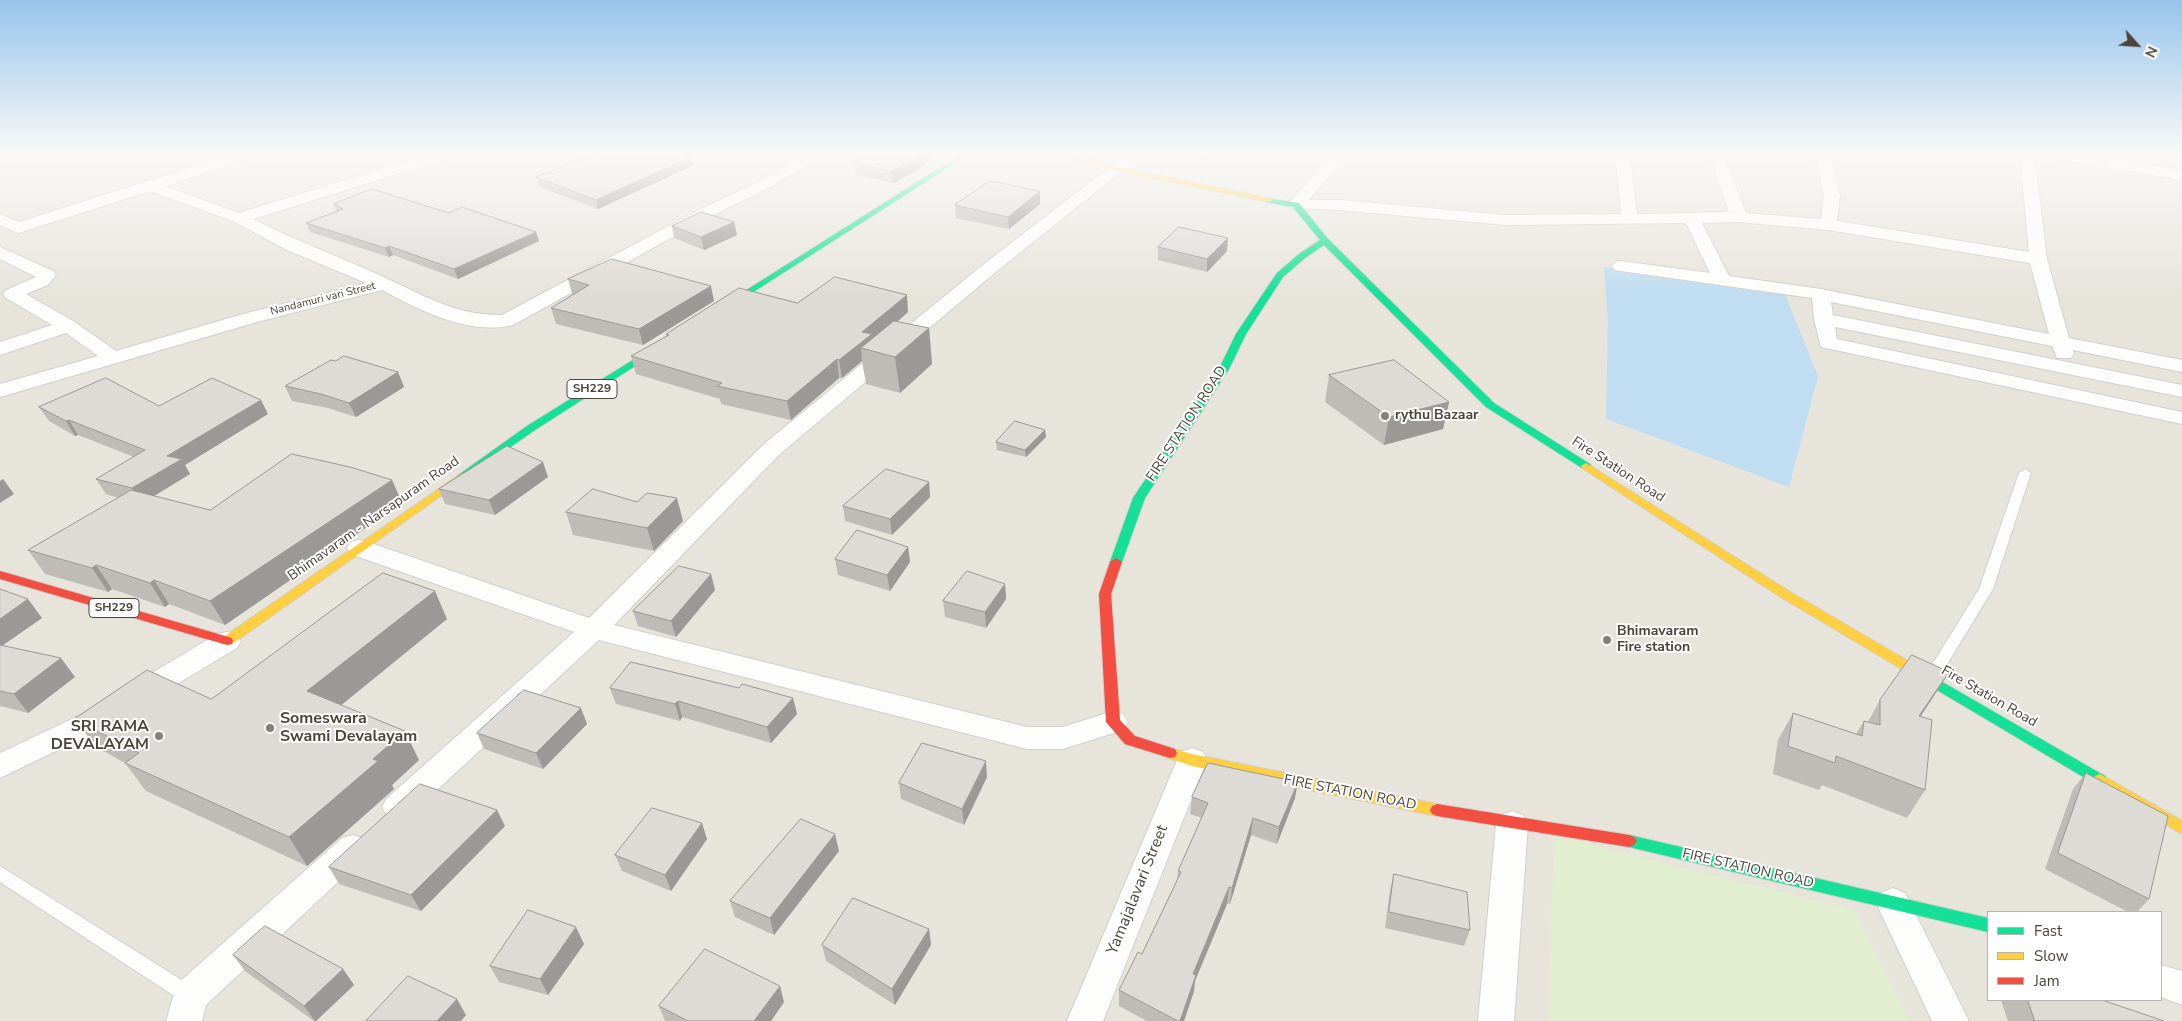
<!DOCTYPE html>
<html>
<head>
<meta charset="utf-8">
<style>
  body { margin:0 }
  #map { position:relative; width:2182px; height:1021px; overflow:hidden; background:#f4f2ee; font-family:"Nunito Sans",sans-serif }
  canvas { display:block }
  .legend { position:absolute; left:1987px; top:911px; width:175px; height:90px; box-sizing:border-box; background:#fff; border:1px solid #b7b4b0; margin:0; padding:6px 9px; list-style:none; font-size:15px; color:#4b4439 }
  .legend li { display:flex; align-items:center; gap:10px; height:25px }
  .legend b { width:25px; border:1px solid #b7b4b0 }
  .north { position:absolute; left:2112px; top:20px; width:50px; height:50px; -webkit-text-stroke:4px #fff; paint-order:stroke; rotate:116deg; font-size:14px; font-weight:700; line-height:20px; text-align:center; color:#4b4439 }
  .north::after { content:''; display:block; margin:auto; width:18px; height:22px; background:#4b4439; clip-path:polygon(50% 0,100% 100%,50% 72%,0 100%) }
</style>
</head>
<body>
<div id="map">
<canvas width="2182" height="1021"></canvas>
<ul class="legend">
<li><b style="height:6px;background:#16e098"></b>Fast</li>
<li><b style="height:6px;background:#ffcf43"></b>Slow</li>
<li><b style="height:6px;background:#f24e42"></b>Jam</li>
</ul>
<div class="north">N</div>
</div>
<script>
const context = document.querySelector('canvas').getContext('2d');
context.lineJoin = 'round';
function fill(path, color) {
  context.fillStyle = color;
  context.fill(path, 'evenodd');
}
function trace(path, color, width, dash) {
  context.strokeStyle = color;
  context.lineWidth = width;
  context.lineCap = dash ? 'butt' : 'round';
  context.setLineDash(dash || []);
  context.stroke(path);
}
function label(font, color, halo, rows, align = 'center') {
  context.font = font + ' "Nunito Sans",sans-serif';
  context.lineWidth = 4;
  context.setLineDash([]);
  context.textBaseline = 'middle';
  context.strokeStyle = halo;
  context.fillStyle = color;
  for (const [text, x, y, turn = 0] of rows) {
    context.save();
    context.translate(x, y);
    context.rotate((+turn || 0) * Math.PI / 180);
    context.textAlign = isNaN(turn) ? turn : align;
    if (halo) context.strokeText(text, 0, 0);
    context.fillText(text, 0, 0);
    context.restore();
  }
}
fill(new Path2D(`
  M0,153H2182V1021H0ZM1988,912H2161V1000H1988Z`), '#e7e4dc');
fill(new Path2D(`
  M1554,836L1854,910L1909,1021H1548Z`), '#e1eecf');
fill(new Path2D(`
  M1604,267L1784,292L1818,376L1789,487L1606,419L1608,322Z`), '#c0ddf1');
const lane = new Path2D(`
  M2025,469L2031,473L1993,589L1935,684L1930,685L1925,684L1923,680L1925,676L1979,589L2019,473Z
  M0,866L196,989L198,995L196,1001L189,1004L182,1001L0,882Z`);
const street = new Path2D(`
  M236,153H259L257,156L165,186L239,213L433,153H456L454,156L253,219C298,242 345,259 390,280C428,298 460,316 502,315L695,212L764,179L807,153H825L774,185L707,218L513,325C469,336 419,310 382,290L257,322L0,397V384L98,356L66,333L0,355V342L52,325L6,298L3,294L6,290L36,277L0,259V247L53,271L56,275L48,285L26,294L75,322L116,351L243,314L366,283L287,250L233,221L150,191L18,233L0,225V214L19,222Z
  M1128,153H1144L991,276L780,454L614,625L1027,727H1063L1113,711L1123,714L1128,722L1123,730L1063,749H1027L599,640L409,816L398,820L387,816L382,807L387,798L574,632L350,554L347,548L350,542L359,540L368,542L589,618L764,444L979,268Z
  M1334,153H1349L1309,200H1340L1506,215L1621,214L1615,153H1629L1637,214L1729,212L1709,153H1723L1746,213L1821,219L1824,196L1817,160L1798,156L1796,153H1830L1840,196L1837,221L2029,252L2020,153H2034L2047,259L2069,338L2182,360V372L2073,350L2074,354L2071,358H2057L2052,346L1831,302L1833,315L2182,385V397L1835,327L1837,339L2182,412V424L1821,347L1814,319L1812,298L1621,271L1615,270L1612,266L1615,262L1621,261L1710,273L1686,223L1506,225L1340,210L1290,208L1288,205L1290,202ZM1739,222L1828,230L2030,263L2049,334L1821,289L1729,276L1702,223Z
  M2040,153H2075L2182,170V180L2047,157Z
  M227,632L237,634L241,641L237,648L147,702L137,705L127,702L123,695L127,688L217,634Z
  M108,702L118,705L122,713L118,721L0,778V753Z
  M1192,748L1203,752L1207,760L1103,1021H1067L1177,760L1181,752Z
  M1512,811L1523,815L1528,824L1514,1021H1478L1496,824L1501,815Z
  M353,835L364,838L369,848L364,858L206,1005L202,1021H166L177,984L342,838Z
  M1893,888L1905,893L1969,1021H1932L1876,903L1881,893Z
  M2161,965L2182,971V1005L2161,997Z`);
const fast = new Path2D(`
  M963,153H971L722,312H716L715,310Z
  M1266,198L1299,203L1328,239L1494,403L1590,464L1591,466L1590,468H1582L1486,407L1324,245L1305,258L1283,277L1246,334L1229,369L1145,498L1122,562L1116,566L1112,565L1110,562L1133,498L1219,369L1236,334L1277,273L1299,254L1320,240L1293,207L1266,202Z
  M665,340L668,341V345L535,430L466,478H458L457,476L527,426Z
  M1920,669L2105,776L2107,780L2105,784L2100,786L2095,784L1915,677L1913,674L1915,671Z
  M1629,835L1988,918V932L1629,847L1624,845L1621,841L1624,837Z`);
const slow = new Path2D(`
  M1053,153H1065L1118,167L1269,198L1273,200L1269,202L1117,171Z
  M1586,463L1787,590L1925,671L1927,674L1925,677H1915L1779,596L1582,468L1581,466Z
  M462,473L466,474L467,476L466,478L232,644H222L221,641L222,638Z
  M1170,748L1192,754L1437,804L1442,806L1444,810L1442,814L1437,816L1192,766L1165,757L1163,753L1165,749Z
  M2100,774L2182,821V834L2095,784L2093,780L2095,776Z`);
const jam = new Path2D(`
  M1116,558L1122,562L1111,594L1120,720L1135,736L1175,749L1177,753L1175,757L1170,758L1125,744L1106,722L1099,594L1110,562Z
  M0,571L232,638L233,641L232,644L227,645L0,579Z
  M1437,804L1629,835L1634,837L1637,841L1634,845L1629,847L1437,816L1432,814L1430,810L1432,806Z`);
trace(lane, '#d2d0cb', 2);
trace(street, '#d2d0cb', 2);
trace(fast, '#d3cfc5', 2);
trace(slow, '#d3cfc5', 2);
trace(jam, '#d3cfc5', 2);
fill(lane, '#fdfdfc');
fill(street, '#fdfdfc');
fill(fast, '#16e098');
fill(slow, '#ffcf43');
fill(jam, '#f24e42');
fill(new Path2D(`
  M870,153H942L914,172L893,183L856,175L854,163Z
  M1178,153H1213L1209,159L1178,155Z
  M694,165L598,209L539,187L536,177Z
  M1040,191V204L1009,229L956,218L955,205Z
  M334,204L449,213L536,232L539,241L458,279L393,255L389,257L310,232L306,223L336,211Z
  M734,222L737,235L704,250L674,238L672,226Z
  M1158,247L1227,251L1207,272L1158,260Z
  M568,279L714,301L643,345L556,324L551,308L573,295L572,294Z
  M797,303L908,312L897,322L929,328L932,364L900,393L866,384L862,361L842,378H839L791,420L721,404L720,399L636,374L631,356L666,336V334Z
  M398,372L404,387L356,417L328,408L292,401L285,386Z
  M1329,375L1449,402L1443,429L1384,445L1325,402Z
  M159,406L268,414L185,465L190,474L154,496L210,510L392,480L402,503L225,625L169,604L165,607L112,589L108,592L45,574L28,550L119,498L106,494L96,479L134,457L78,435L75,436L49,421L39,407Z
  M1045,430L1046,437L1026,457L997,450L996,442Z
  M548,477L495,515L445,504L439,489Z
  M929,482L930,497L892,535L845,521L843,506Z
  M637,502L683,521L654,551L573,535L566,512Z
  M908,547L910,562L890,591L838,575L835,559Z
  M1005,584L1006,599L986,628L945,617L943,601Z
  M0,589L42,618L2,646L75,677L28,713L0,706Z
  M715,590L676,637L638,626L633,611Z
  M447,619L341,705L419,760L392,785L394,789L307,866L146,791L125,763L96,747L74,719L211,699Z
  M1949,672L1920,717L1925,790L1907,818L1822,785L1819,790L1773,774L1778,740L1793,713L1856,734L1864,721L1868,722L1880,700Z
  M610,688H739L793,698L797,714L771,743L682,717L680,721L616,704Z
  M587,724L543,769L484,749L477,733Z
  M2086,773L2149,899L2137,912H2128L2045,869L2073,789Z
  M987,777L964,825L901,799L899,783Z
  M1192,797L1295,798L1277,844L1251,835L1230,904H1227L1195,981L1194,991L1184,1021H1147L1119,1006V990L1142,954L1177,880L1178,871L1202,818L1190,814Z
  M505,826L421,911L339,884L329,867Z
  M707,839L671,891L622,871L615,855Z
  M839,851L774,935L735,917L730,901Z
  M1394,874L1470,930L1464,946L1385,928L1390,890Z
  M929,929L931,945L895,1005L826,961L822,945Z
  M584,944L548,995L499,982L490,966Z
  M233,955L343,969L354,985L316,1021H314L245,971Z
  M2001,1000H2102L2164,1021H2008Z
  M784,1002L771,1021H665L659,1006Z`), '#bfbcb8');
fill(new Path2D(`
  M923,153H942L914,172L893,183L891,171Z
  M1209,153H1213L1209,159Z
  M692,156L694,165L598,209L596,200Z
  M1040,191V204L1009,229L1008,217Z
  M734,222L737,235L704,250L701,237Z
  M536,232L539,241L458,279L454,269Z
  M1228,238L1227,251L1207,272V259Z
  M389,246L393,255L389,257L385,248Z
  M711,286L714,301L643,345L639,329Z
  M907,295L908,312L865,350L864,349L861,348L862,361L842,378L839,360L862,332Z
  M929,328L932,364L900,393L895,357Z
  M837,359L839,378L791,420L787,401Z
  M398,372L404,387L356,417L349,403Z
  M261,400L268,414L185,465L190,474L141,504L132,488L167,456Z
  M1449,402L1443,429L1384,445L1389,417Z
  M69,420L78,435L75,436L66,421Z
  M1045,430L1046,437L1026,457L1025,450Z
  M543,462L548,477L495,515L489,500Z
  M3,479L14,494L0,503V481Z
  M392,480L402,503L225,625L210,601Z
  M929,482L930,497L892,535L890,519Z
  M677,498L683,521L654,551L647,528Z
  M908,547L910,562L890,591L887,575Z
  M96,565L112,589L108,592L92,568Z
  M711,574L715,590L676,637L671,621Z
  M154,580L169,604L165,607L150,583Z
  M1005,584L1006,599L986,628L985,612Z
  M435,591L447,619L323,720L307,691Z
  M28,599L42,618L0,647V619Z
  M61,658L75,677L28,713L14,694Z
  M1949,672L1932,699L1902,744L1919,716Z
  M793,698L797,714L771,743L767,727Z
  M678,701L682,717L680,721L675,704Z
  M581,708L587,724L543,769L536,753Z
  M405,731L419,760L392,785L394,789L307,866L289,837L373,759Z
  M986,761L987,777L964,825L962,809Z
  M1298,782L1295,798L1277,844L1279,827Z
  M497,810L505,826L421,911L411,895Z
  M1253,818L1251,835L1230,904L1232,888Z
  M702,823L707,839L671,891L665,875Z
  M835,834L839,851L774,935L770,918Z
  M1229,887L1227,904L1195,981L1194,991L1184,1021H1180L1193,974Z
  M576,927L584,944L548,995L540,979Z
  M929,929L931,945L895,1005L892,989Z
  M343,969L354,985L316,1021H315L304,1006Z
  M780,986L784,1002L771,1021H754Z
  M457,999L466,1015L461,1021H437Z`), '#9b9996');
const building = new Path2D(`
  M601,153H683L692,156L596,200L536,177Z
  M870,153H923L913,160L891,171L854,163Z
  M990,181L1040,191L1008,217L955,205Z
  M372,189L449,213L462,207L536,232L454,269L389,246L385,248L306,223L343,209L334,204Z
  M701,212L734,222L701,237L672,226Z
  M1179,227L1228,238L1207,259L1158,247Z
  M612,259L711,286L639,329L551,308L589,285L568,279Z
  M835,277L907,295L862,332L872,334L839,360L837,359L787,401L717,386L722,383L631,356L669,335L666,334L739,288L797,303Z
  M894,321L929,328L895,357L861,348Z
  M344,356L398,372L349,403L321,394L285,386L331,360L335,361Z
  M1394,360L1449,402L1389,417L1329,375Z
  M106,378L159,406L212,378L261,400L167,456L182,459L132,488L96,479L145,450L69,420L66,421L39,407Z
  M1015,421L1045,430L1025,450L996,442Z
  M507,446L543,462L489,500L439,489Z
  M292,454L350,467L392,480L210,601L154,580L150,583L96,565L92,568L28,550L131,490L210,510Z
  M886,469L929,482L890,519L843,506Z
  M593,489L637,502L647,493L677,498L647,528L566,512Z
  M857,530L908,547L887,575L835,559Z
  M679,566L711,574L671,621L633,611Z
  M967,571L1005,584L985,612L943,601Z
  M383,573L435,591L307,691L405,731L373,759L378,761L289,837L125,763L139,753L74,719L147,670L211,699Z
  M0,589L28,599L0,619Z
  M0,645L61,658L14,694L0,691Z
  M1912,655L1949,672L1919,716L1932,720L1925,790L1836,756L1835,763L1788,746L1793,713L1862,736L1864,721L1880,725V700Z
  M631,662L739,688L742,684L793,698L767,727L678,701L675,704L610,688Z
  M524,690L581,708L536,753L477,733Z
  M922,743L986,761L962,809L899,783Z
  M1208,763L1298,782L1279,827L1253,818L1232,888L1229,887L1193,974L1196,975L1180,1021H1178L1119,990L1138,952L1142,954L1181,872L1178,871L1208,803L1192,797Z
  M2086,773L2168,816L2149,899L2058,853Z
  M420,784L497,810L411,895L329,867Z
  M652,808L702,823L665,875L615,855Z
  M801,819L835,834L770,918L730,901Z
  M1394,874L1467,892L1470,930L1389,912Z
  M853,898L929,929L892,989L822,945Z
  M528,910L576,927L540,979L490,966Z
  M265,926L343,969L304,1006L233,955Z
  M705,949L780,986L754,1021H688L659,1006Z
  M408,976L457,999L437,1021H366Z
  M2028,1000H2102L2164,1021H2035Z`);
fill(building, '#dedbd6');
trace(building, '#9b9996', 1);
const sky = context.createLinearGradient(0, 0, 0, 296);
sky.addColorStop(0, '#98c4ec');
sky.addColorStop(0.52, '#faf9f7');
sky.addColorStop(1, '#faf9f700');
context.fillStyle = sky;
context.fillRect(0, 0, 2182, 296);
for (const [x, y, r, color] of [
  [1385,416,5,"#868178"],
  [1607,640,5,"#868178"],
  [270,728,5,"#868178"],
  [159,736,5,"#868178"]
]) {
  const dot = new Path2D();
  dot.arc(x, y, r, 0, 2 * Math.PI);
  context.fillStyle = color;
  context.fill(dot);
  trace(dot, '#fff', 2);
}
label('11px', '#4b4439', '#fff', [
  ["Nandamuri vari Street",323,299,-14]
]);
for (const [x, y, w] of [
  [592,389,50],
  [114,608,50]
]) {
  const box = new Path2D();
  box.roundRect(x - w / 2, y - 9.5, w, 19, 4);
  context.fillStyle = '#fff';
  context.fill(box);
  trace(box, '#4b4439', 1);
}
label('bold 12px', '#4b4439', null, [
  ["SH229",592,389],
  ["SH229",114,608]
]);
label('bold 14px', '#4b4439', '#fff', [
  ["rythu Bazaar",1395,416],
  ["Bhimavaram",1617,632],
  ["Fire station",1617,648]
], 'left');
label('14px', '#4b4439', '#fff', [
  ["FIRE STATION ROAD",1187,424,-57],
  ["Fire Station Road",1618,470,33],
  ["Bhimavaram - Narsapuram Road",374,519,-35],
  ["Fire Station Road",1989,697,30],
  ["FIRE STATION ROAD",1350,793,11],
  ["FIRE STATION ROAD",1748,869,13]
]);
label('bold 16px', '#4b4439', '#fff', [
  ["Someswara",280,719],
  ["Swami Devalayam",280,737],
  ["SRI RAMA",149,727,"right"],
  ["DEVALAYAM",149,745,"right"]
], 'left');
label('16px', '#4b4439', '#fff', [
  ["Yamajalavari Street",1138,890,-68]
]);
</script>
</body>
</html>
